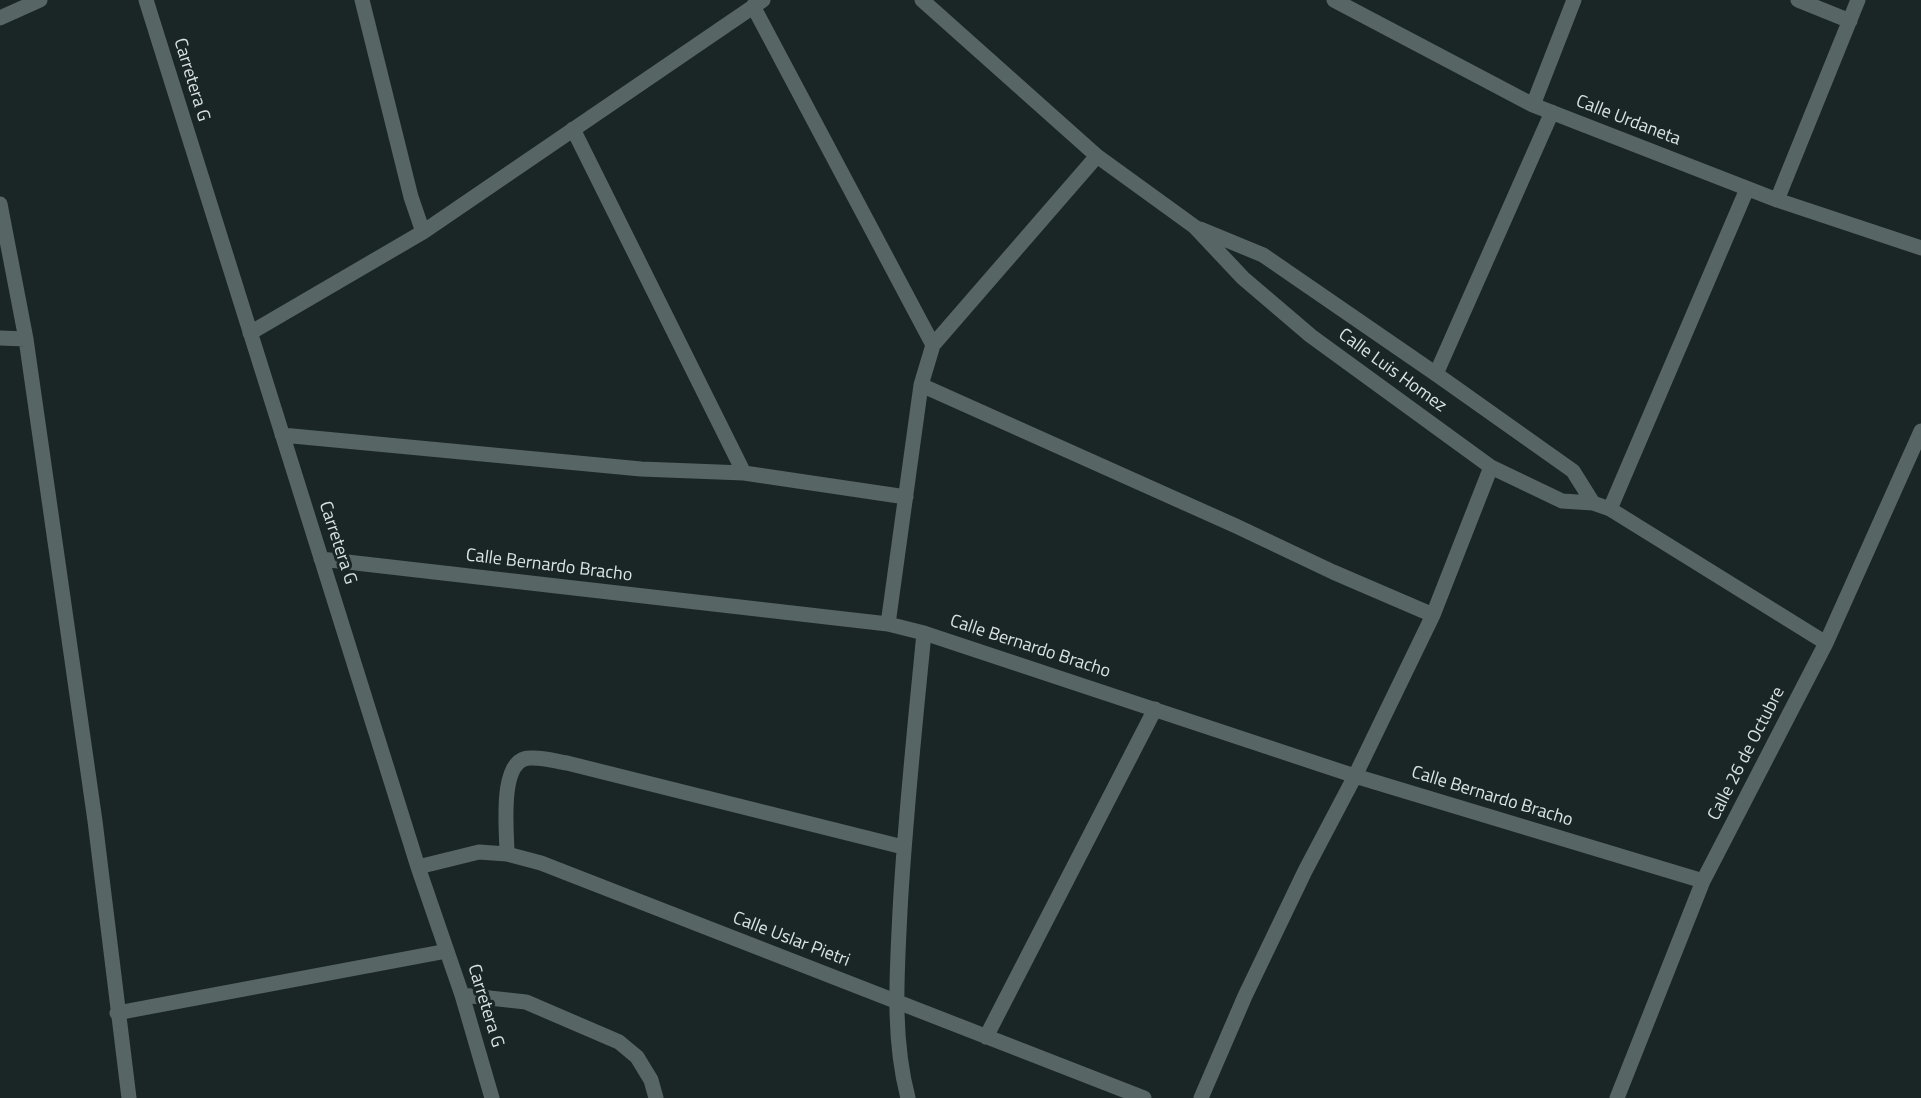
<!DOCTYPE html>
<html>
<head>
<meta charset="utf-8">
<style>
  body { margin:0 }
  canvas { display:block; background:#1a2626 }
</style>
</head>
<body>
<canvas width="1921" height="1098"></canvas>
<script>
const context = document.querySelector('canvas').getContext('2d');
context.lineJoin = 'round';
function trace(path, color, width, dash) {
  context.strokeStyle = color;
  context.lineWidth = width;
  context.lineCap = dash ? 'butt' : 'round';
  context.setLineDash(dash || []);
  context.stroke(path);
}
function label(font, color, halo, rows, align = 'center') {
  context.font = font + ' "Titillium Web",sans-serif';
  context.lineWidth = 6;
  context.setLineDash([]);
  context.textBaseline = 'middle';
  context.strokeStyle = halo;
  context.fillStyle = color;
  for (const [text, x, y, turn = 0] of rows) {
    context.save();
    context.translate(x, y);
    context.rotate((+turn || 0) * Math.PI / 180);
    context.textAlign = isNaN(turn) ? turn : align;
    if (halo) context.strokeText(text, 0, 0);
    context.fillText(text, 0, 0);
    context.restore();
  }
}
trace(new Path2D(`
  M146,0L418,867L462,995L492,1098
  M362,0L411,197L423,232
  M922,0L1097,156L1195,227L1243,278L1311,336L1491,467L1562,501L1593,503L1610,509L1826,643
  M1334,0L1533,105L1777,200L1921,248
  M1798,0L1850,21
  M753,6L933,345
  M0,18L40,0
  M1533,105L1574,0
  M573,129L744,473
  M1777,200L1858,0
  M0,204L26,339L95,821L129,1098
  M1200,229L1263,255L1436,374L1573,471L1593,503
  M250,333L423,232L763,0
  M0,338L26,339
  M1436,374L1552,112
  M921,385L1236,526L1333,572L1433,615
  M282,435L641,469L744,473L906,497
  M1610,509L1747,189
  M321,559L888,624L924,633L1355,776L1703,881
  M888,624L921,385L933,345L1097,156
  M507,854C507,832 498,758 530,758C542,757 555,761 567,763L903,847
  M418,867L479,852L507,854L541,863L1144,1098
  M462,995L526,1002L619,1042L637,1057L651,1080L656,1098
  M117,1013L447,951
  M986,1037L1155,709
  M908,1098C892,1037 897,974 900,911C905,818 915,726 924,633
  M1201,1098L1245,996L1305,871L1355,776L1433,615L1491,467
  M1617,1098L1703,881L1826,643L1921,431`), '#576564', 15);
label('18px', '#dae2e2', '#1a2626', [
  ["Carretera G",191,80,73],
  ["Calle Urdaneta",1628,121,21],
  ["Calle Luis Homez",1392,371,36],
  ["Carretera G",337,543,72],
  ["Calle Bernardo Bracho",549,566,7],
  ["Calle Bernardo Bracho",1030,647,18],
  ["Calle 26 de Octubre",1747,754,-63],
  ["Calle Bernardo Bracho",1492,797,17],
  ["Calle Uslar Pietri",791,940,21],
  ["Carretera G",485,1006,73]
]);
</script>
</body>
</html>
